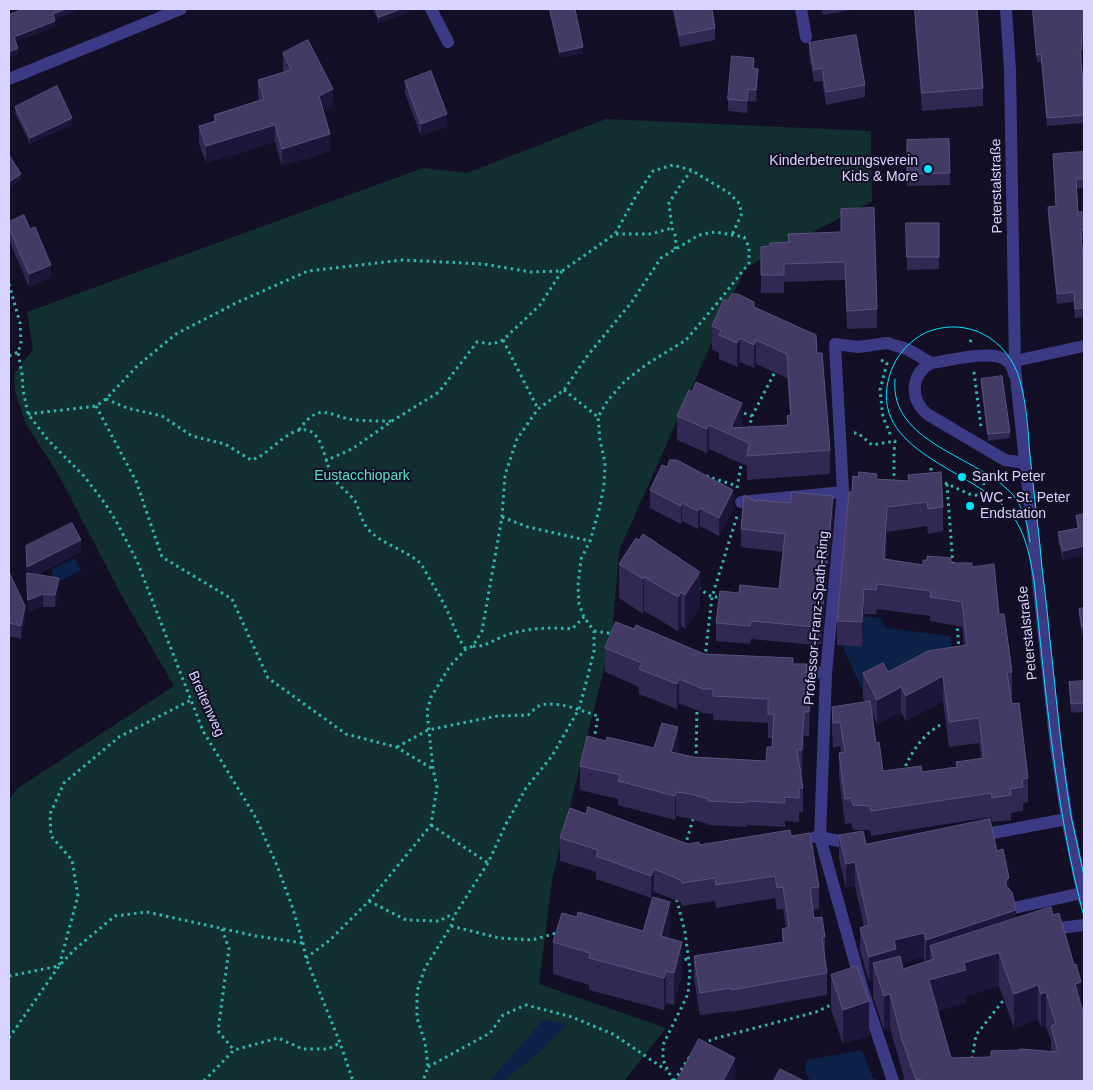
<!DOCTYPE html>
<html>
<head>
<meta charset="utf-8">
<style>
  body { margin:0 }
  #map { position:relative; width:1093px; height:1090px; overflow:hidden; background:#130f26; font-family:Helvetica,sans-serif }
  canvas { display:block }
  .frame { position:absolute; inset:0; border:10px solid #d9d4ff; pointer-events:none }
</style>
</head>
<body>
<div id="map">
<canvas width="1093" height="1090"></canvas>
<div class="frame"></div>
</div>
<script>
const context = document.querySelector('canvas').getContext('2d');
context.lineJoin = 'round';
function fill(path, color) {
  context.fillStyle = color;
  context.fill(path, 'evenodd');
}
function trace(path, color, width, dash) {
  context.strokeStyle = color;
  context.lineWidth = width;
  context.lineCap = dash ? 'butt' : 'round';
  context.setLineDash(dash || []);
  context.stroke(path);
}
function label(font, color, halo, rows, align = 'center') {
  context.font = font + ' Helvetica,sans-serif';
  context.lineWidth = 4;
  context.setLineDash([]);
  context.textBaseline = 'middle';
  context.strokeStyle = halo;
  context.fillStyle = color;
  for (const [text, x, y, turn = 0] of rows) {
    context.save();
    context.translate(x, y);
    context.rotate((+turn || 0) * Math.PI / 180);
    context.textAlign = isNaN(turn) ? turn : align;
    if (halo) context.strokeText(text, 0, 0);
    context.fillText(text, 0, 0);
    context.restore();
  }
}
fill(new Path2D(`
  M606,119L871,131L872,201L745,268L619,551L612,636L552,880L539,984L666,1028L624,1081H9V799L18,788L174,686L123,598L58,474L26,424L15,392L14,374L33,350L27,312L423,168L467,173Z`), '#12302f');
fill(new Path2D(`
  M75,558L81,570L61,581L54,580L52,575L53,569Z
  M840,613L880,618L886,628L950,636L953,649L864,694L844,649Z
  M543,1020L568,1024L539,1053L512,1073L506,1081H489Z
  M862,1050L873,1078L879,1081H811C804,1073 804,1069 807,1060Z`), '#0c2248');
trace(new Path2D(`
  M616,234H651L672,228
  M675,249L676,237L672,228L669,203L681,184L691,171
  M9,284L20,323L21,344L18,352L22,374L23,390L28,414L48,440L84,476L104,502L116,521L137,561L203,731L256,818L276,863L292,906L303,943L306,958L340,1043L353,1081
  M503,340L538,409
  M970,342L973,336
  M9,356L18,352
  M881,360L887,363L880,390L883,417L891,436
  M974,372L981,427
  M564,390L598,417
  M106,399L127,408L162,416L192,436L225,444L251,460C269,456 288,426 307,430C324,434 325,466 334,479C340,487 349,493 355,501C360,510 361,521 368,529C381,544 404,549 419,562C423,566 426,573 429,578C435,588 441,598 446,608C453,622 456,637 466,649
  M96,406L136,481L162,557L232,599L268,678L346,734L396,747L433,769
  M738,411L752,416
  M28,414L96,406L106,399L136,367L176,334L238,302L308,271L402,260L483,264L531,272L562,271L615,234L636,196L653,171L673,165L691,170L729,193L738,202L742,213L732,235
  M749,429L752,416L775,372
  M299,430C321,399 330,418 356,420C368,421 380,421 391,421
  M854,433H858L872,445L895,441L894,453V483
  M325,461L352,449L392,421L439,392L477,342L493,344L503,340L540,305L562,271
  M931,468V475
  M706,476L737,486
  M983,477L984,485
  M939,480L969,494L982,496L983,494
  M947,484L953,566
  M737,488L742,460
  M502,517L528,527L590,541
  M698,588L712,597H722
  M957,622L959,650
  M594,631L615,634
  M473,646C484,648 495,639 506,635C528,628 549,627 572,629L584,617
  M705,658L712,597L737,516
  M397,747L428,730L497,716L528,715C531,713 534,709 537,707C552,698 582,711 598,716L594,740
  M696,760L697,708
  M903,772C911,752 923,734 942,724
  M431,825L488,863
  M685,846L694,816
  M369,901L406,920L440,921L447,916H454
  M451,926L499,938L532,940L560,932
  M222,929L229,949L218,1031L234,1050
  M306,958L330,940L369,901L431,825L437,787L433,769L427,711L431,697L450,666L466,649L473,646L482,631L502,517L505,475L517,439L538,409L564,390L588,355L631,303L661,258L699,235L715,232L744,237L749,247V263L719,301L686,340L647,364L626,380L608,400L598,417L600,440L605,463L604,486L599,510L590,541L581,559L578,586L579,604L584,617L594,631V651L587,679L579,709L552,756L526,788L506,824L488,863L454,916L451,926L425,968L417,991V1018L425,1042L428,1067L423,1081
  M678,958L690,960
  M9,976L59,966L78,896L72,860L51,836L50,814L64,783L119,737L191,700
  M9,1038L59,966L75,949L115,916L147,912L256,936L303,943
  M703,1044L713,1039L816,1012L835,1003
  M972,1059L976,1035L1002,1002L1006,1000
  M428,1067L490,1033L503,1015L526,1005L572,1017L613,1034L666,1070
  M204,1081L234,1050L278,1038L303,1049H328L340,1043
  M673,1081L663,1060V1045L688,994L690,970L685,932L676,897
  M674,1081L692,1053`), '#2fb8b0', 3, [2.5, 4]);
trace(new Path2D(`
  M431,9L448,42
  M801,9L806,37
  M1006,9L1010,70L1015,366L1017,387L1056,747L1067,819L1084,900
  M9,79L181,9
  M1015,361L1084,346
  M1014,374C1013,369 1011,363 1006,360C991,349 949,361 931,363C910,375 910,399 927,414L1005,460L1025,463
  M741,502L843,492
  M791,670L826,673
  M976,836L1067,819
  M815,837H820L854,844
  M1014,908L1082,893
  M1049,932L1060,928L1084,925
  M893,1081L863,991L820,837L826,673L843,492L835,344L858,347L887,343L907,349L931,363`), '#3d3a85', 12);
trace(new Path2D(`
  M895,379C889,444 979,456 1013,495C1024,509 1028,525 1030,542
  M1084,876C1080,856 1075,836 1071,816C1061,755 1056,693 1049,631C1047,603 1042,575 1040,546C1037,516 1033,486 1030,456C1028,432 1027,405 1020,381C1015,361 1001,343 983,334C965,325 945,325 927,332C910,340 896,355 890,374C865,452 975,469 1011,514C1026,532 1030,558 1034,580C1046,694 1055,807 1084,917`), '#00e5ff', 1);
fill(new Path2D(`
  M373,9H409V12L379,23Z
  M549,9H575L583,53L560,58Z
  M672,9H712L715,28V40L680,47Z
  M822,9H855L823,15Z
  M915,9L983,88V106L922,111L915,27Z
  M1032,9H1084V45H1081L1082,58H1081L1084,95V123L1047,126L1041,62H1037Z
  M809,43L865,85V97L826,105L822,81L814,82L809,55Z
  M283,53L333,106L323,111L330,151L282,166L275,142L206,163L199,143V126L214,122V115L259,101L258,97V80L284,72L283,70Z
  M754,68L758,81L756,102L748,101L747,113L728,111V99Z
  M405,81L447,126L421,136L405,93Z
  M15,107L72,124L30,144L15,113Z
  M949,139L950,185L907,186V140Z
  M1084,152V188L1076,189L1078,212H1084V240H1081L1084,260V317L1075,318L1074,302L1057,304L1048,217V207H1056L1053,154Z
  M841,209L877,309V328L847,329L845,280L784,282V293H761V247L770,246L841,232Z
  M9,222L51,277L29,287L9,240Z
  M906,223H939V269L907,270Z
  M728,301L754,307L817,353L830,450V474L747,480V466L709,449L707,453L677,440V416L742,426L741,428L787,425V416H790L787,378L756,364L754,368L740,362L737,367L719,359V353L712,350V326Z
  M981,379L1010,432V438L988,441L981,385Z
  M908,475L943,507V531L928,534L927,526L887,532L886,559L923,565L951,563L972,567L999,614L1012,672V696H1011L1028,778V802L1023,803V811L1011,813V820L992,822L991,817L871,836L870,830H853L851,823L845,824L839,777V753L841,752L840,746L833,748L832,731V707L865,702L863,698V673L888,672L964,646L962,627L930,621V616L877,609L876,614H864L862,647L837,645V621L852,492L877,479L908,481ZM943,701L949,747L979,743L981,758L956,762V768L922,772L883,771L876,743L872,713L877,724L901,712L906,721Z
  M650,490L733,508L719,536L700,526L698,529L682,521L681,524L650,508Z
  M757,502L833,515L821,644H815V645L751,639L750,644L716,641V623L739,593L779,589L783,552L741,547V529Z
  M1084,509V555L1063,560L1058,541V532L1077,528L1076,516L1084,514Z
  M636,538L700,606L685,629L681,626L678,631L644,611L643,614L619,598V564Z
  M26,546L81,552L36,575L59,590L55,607H43L28,612Z
  M9,572L25,618L21,639L9,636Z
  M1084,608V635H1082L1079,617V609Z
  M634,629L704,654L793,664L807,673L811,698L809,736H804L802,774H801L803,788V812H799V822L785,821V827L747,825V827L708,825V824L691,819L676,816L675,820L618,805V799L580,790V766L606,741L678,752V753L693,757L766,761L772,747V738H768V723L713,720V714L703,713L679,703L677,709L639,694V687L605,672V648Z
  M1084,681V712L1071,713L1069,682Z
  M586,814L688,844L699,845L791,836L819,887V909L813,910L814,918L825,937V959L827,973V995L731,1012V1011L700,1015L694,979V956L782,942V929L786,928L783,909L777,910L775,898L716,908L715,901L682,906L681,902L654,892L651,898L596,879V872L560,861V838Z
  M839,835L866,844L997,851L1009,889L1016,918L1081,1006L1084,1081H905L890,1028L884,1030L873,997V980L869,981L860,951V928L864,927L855,886L846,888L839,859ZM924,957L925,962L903,969L902,962ZM999,986L1014,1028L1038,1019L1041,1027L1046,1026L1051,1040V1052L991,1057L951,1058L938,1011L966,1003V996Z
  M577,917L643,931L670,934L669,938L682,974L674,1005L666,1003L664,1010L589,990V985L553,974V942Z
  M831,975L869,1035L843,1044L831,1009Z`), '#312854');
fill(new Path2D(`
  M66,9H81L53,20V14Z
  M401,9H409V12L379,23V17Z
  M55,21V27L14,43V37Z
  M583,47V53L560,58V52Z
  M18,48V55L9,58V52Z
  M758,69V81L756,102V90Z
  M333,89V106L319,113V96Z
  M748,89V101L747,113V101Z
  M447,114V126L421,136V124Z
  M72,118V124L30,144V138Z
  M275,125V142L206,163V146Z
  M330,134V151L282,166V149Z
  M21,174V180L9,188V182Z
  M51,265V277L29,287V274Z
  M740,338V362L737,367V343Z
  M756,340V364L754,368V345Z
  M742,403V426L737,438L731,428Z
  M709,425V449L707,453V429Z
  M733,490V508L719,536V518Z
  M833,496V515L821,644V626Z
  M682,503V521L681,524V506Z
  M887,507V532L884,583V559Z
  M700,508V526L698,529V511Z
  M81,540V552L27,579V573V579V567Z
  M1084,546V555L1063,560V551Z
  M700,572V606L685,629V595Z
  M644,577V611L643,614V579Z
  M59,578V590L55,607V595Z
  M864,589V614L862,647V622Z
  M681,592V626L678,631V597Z
  M43,594V607L28,612V600Z
  M25,606V618L21,639V626Z
  M811,673V698L809,736V712Z
  M943,676V701L906,721V696Z
  M679,679V703L677,709V684Z
  M901,687V712L877,724V700Z
  M804,712V736L802,774V750Z
  M678,727V752L671,776V752Z
  M676,792V816L675,820V796Z
  M855,862V886L846,888V864Z
  M654,869V892L651,898V876Z
  M1009,878V902L1006,905V881Z
  M670,902V934L661,968V936Z
  M1016,910V934L934,959L930,946V962L926,964V940Z
  M924,933V957L896,963H873V980L869,981V957L894,940Z
  M682,942V974L674,1005V973Z
  M999,953V986L966,996V1003L929,1014V980L964,963Z
  M666,971V1003L664,1010V978Z
  M1081,982V1015L1075,984Z
  M1038,985V1019L1014,1028V994Z
  M1046,992V1026L1041,1027V994Z
  M890,994V1028L884,1030V996Z
  M869,1001V1035L843,1044V1010Z
  M735,1058V1076L733,1081H723Z`), '#1d163a');
const building = new Path2D(`
  M24,9H66L53,14L55,21L14,37L18,48L9,52V15Z
  M376,9H401L379,17Z
  M550,9H575L583,47L560,52Z
  M675,9H712L715,28L680,35Z
  M915,9H977L983,88L922,93Z
  M1033,9H1084V37H1081L1082,50H1080L1084,95V115L1047,118L1041,54L1037,55Z
  M856,35L865,85L826,92L822,68L814,70L809,43Z
  M308,40L333,89L319,96L330,134L282,149L275,125L206,146L199,126L216,121L214,115L264,99L258,80L291,70L283,53Z
  M732,56L754,58L753,68L758,69L756,90L748,89L747,101L728,99Z
  M431,71L447,114L421,124L405,81Z
  M57,86L72,118L30,138L15,107Z
  M949,139L950,173L907,174V140Z
  M1084,152V179H1076L1078,212H1084V230H1080L1084,260V308L1075,309L1074,292L1057,294L1048,207L1056,206L1053,154Z
  M9,155L21,174L9,182Z
  M874,208L877,309L847,311L845,262L784,264V275H761V247L770,246V243L789,242L788,234L841,232V209Z
  M24,215L30,229L35,227L51,265L29,274L9,228V222Z
  M906,223H939V257H907Z
  M732,294H738L754,302V307L816,335L817,353H822L830,450L747,456L749,443L709,425L707,429L677,416L689,390L692,392L696,382L742,403L731,428L788,425L787,416L791,415L787,354L756,340L754,345L740,338L737,343L719,335L721,330L712,326L724,299L728,301Z
  M1002,376L1010,432L988,434L981,379Z
  M670,460H677L733,490L719,518L700,508L698,511L682,503L681,506L650,490L662,465L667,467Z
  M859,472L877,474L876,479L909,481L908,475L941,472L943,507L928,509L927,502L887,507L884,559L923,565V560H927V556L951,558V563H972V567L994,564L999,614H1004L1012,672H1007L1012,704L1019,703L1028,778L1022,779L1023,787L1010,789L1011,795L992,798L991,793L871,811L870,806L853,805L851,798L845,799L839,753L845,752L840,722L833,723L832,707L870,701L876,743L879,742L883,771L921,766L922,772L957,767L956,762L984,758L979,718L949,722L943,676L906,696L901,687L877,700L863,673L883,663L888,672L928,651L967,645L962,602L930,597L931,591L877,584L876,590L864,589L862,622L837,621L849,492H852L853,476L858,477Z
  M792,492L833,496L821,626H815V627L751,621L750,626L716,623L720,591L739,593L740,585L779,589L785,534L741,529L744,495L757,502V500L790,503Z
  M1084,514V546L1063,551L1058,532L1079,528L1076,516Z
  M72,523L81,540L27,567L26,546Z
  M643,534L700,572L685,595L681,592L678,597L644,577L643,579L619,564L636,538L639,540Z
  M9,572L25,606L21,626L9,623Z
  M27,573L59,578L55,595L43,594L28,600Z
  M1084,608V626L1082,627L1079,609Z
  M616,622L634,629L636,625L704,654L793,658V664H807L806,673H811L809,712H804L802,750H797L803,788H799V798L784,797L785,803L747,801V803L708,801V799L691,794L676,792L675,796L618,781L620,775L580,766L587,736L606,741L607,737L654,748L662,723L678,727L671,752L693,757L766,761L767,747H772L774,714H768V699L713,696V689H703L679,679L677,684L639,669L642,663L605,648Z
  M1084,681V703L1071,704L1069,682Z
  M588,807L688,844L699,842V845L790,830L791,836L810,833L819,887L810,888L814,918L822,917L825,937H822L827,973L731,990V988L700,993L694,956L784,942L782,929L789,927L783,887L777,888L775,876L716,885L715,878L682,883L681,880L654,869L651,876L596,856L598,850L560,838L570,808L586,814Z
  M990,819L997,851L1003,849L1009,878L1006,881V886L1012,892L1016,910L926,940L924,933L894,940L896,949L869,957L860,928L869,925L855,862L846,864L839,835L863,831L866,844Z
  M653,897L670,902L661,936L682,942L674,973L666,971L664,978L589,958L590,953L553,942L562,913L577,917L578,912L643,931Z
  M1051,907L1053,915L1059,913L1074,965L1076,964L1081,982L1075,984L1084,1016V1081H922L921,1079L916,1080L902,1040L890,994L884,996L873,963L900,956L903,969L934,959L930,946ZM999,953L1014,994L1038,985L1041,994L1046,992L1056,1024L1051,1026L1058,1052L1020,1049V1050L991,1051V1057L951,1058L929,980L966,970L964,963Z
  M857,966L869,1001L843,1010L831,975Z
  M699,1039L735,1058L723,1081H677Z
  M780,1069L804,1081H774Z`);
fill(building, '#433a66');
trace(building, '#5a527e', 1);
for (const [x, y, r, color] of [
  [928,169,5,"#00e5ff"],
  [962,477,5,"#00e5ff"],
  [970,506,5,"#00e5ff"]
]) {
  const dot = new Path2D();
  dot.arc(x, y, r, 0, 2 * Math.PI);
  context.fillStyle = color;
  context.fill(dot);
  trace(dot, '#130f26', 2);
}
label('14px', '#d9d4ff', '#130f26', [
  ["Kinderbetreuungsverein",918,161,"right"],
  ["Kids & More",918,177,"right"],
  ["Sankt Peter",972,477],
  ["WC - St. Peter",980,498],
  ["Endstation",980,514]
], 'left');
label('14px', '#d9d4ff', '#130f26', [
  ["Peterstalstraße",997,186,-91],
  ["Professor-Franz-Spath-Ring",817,618,-85],
  ["Peterstalstraße",1028,633,-96],
  ["Breitenweg",206,704,66]
]);
label('14px', '#5fe0c0', '#130f26', [
  ["Eustacchiopark",362,476]
]);
</script>
</body>
</html>
